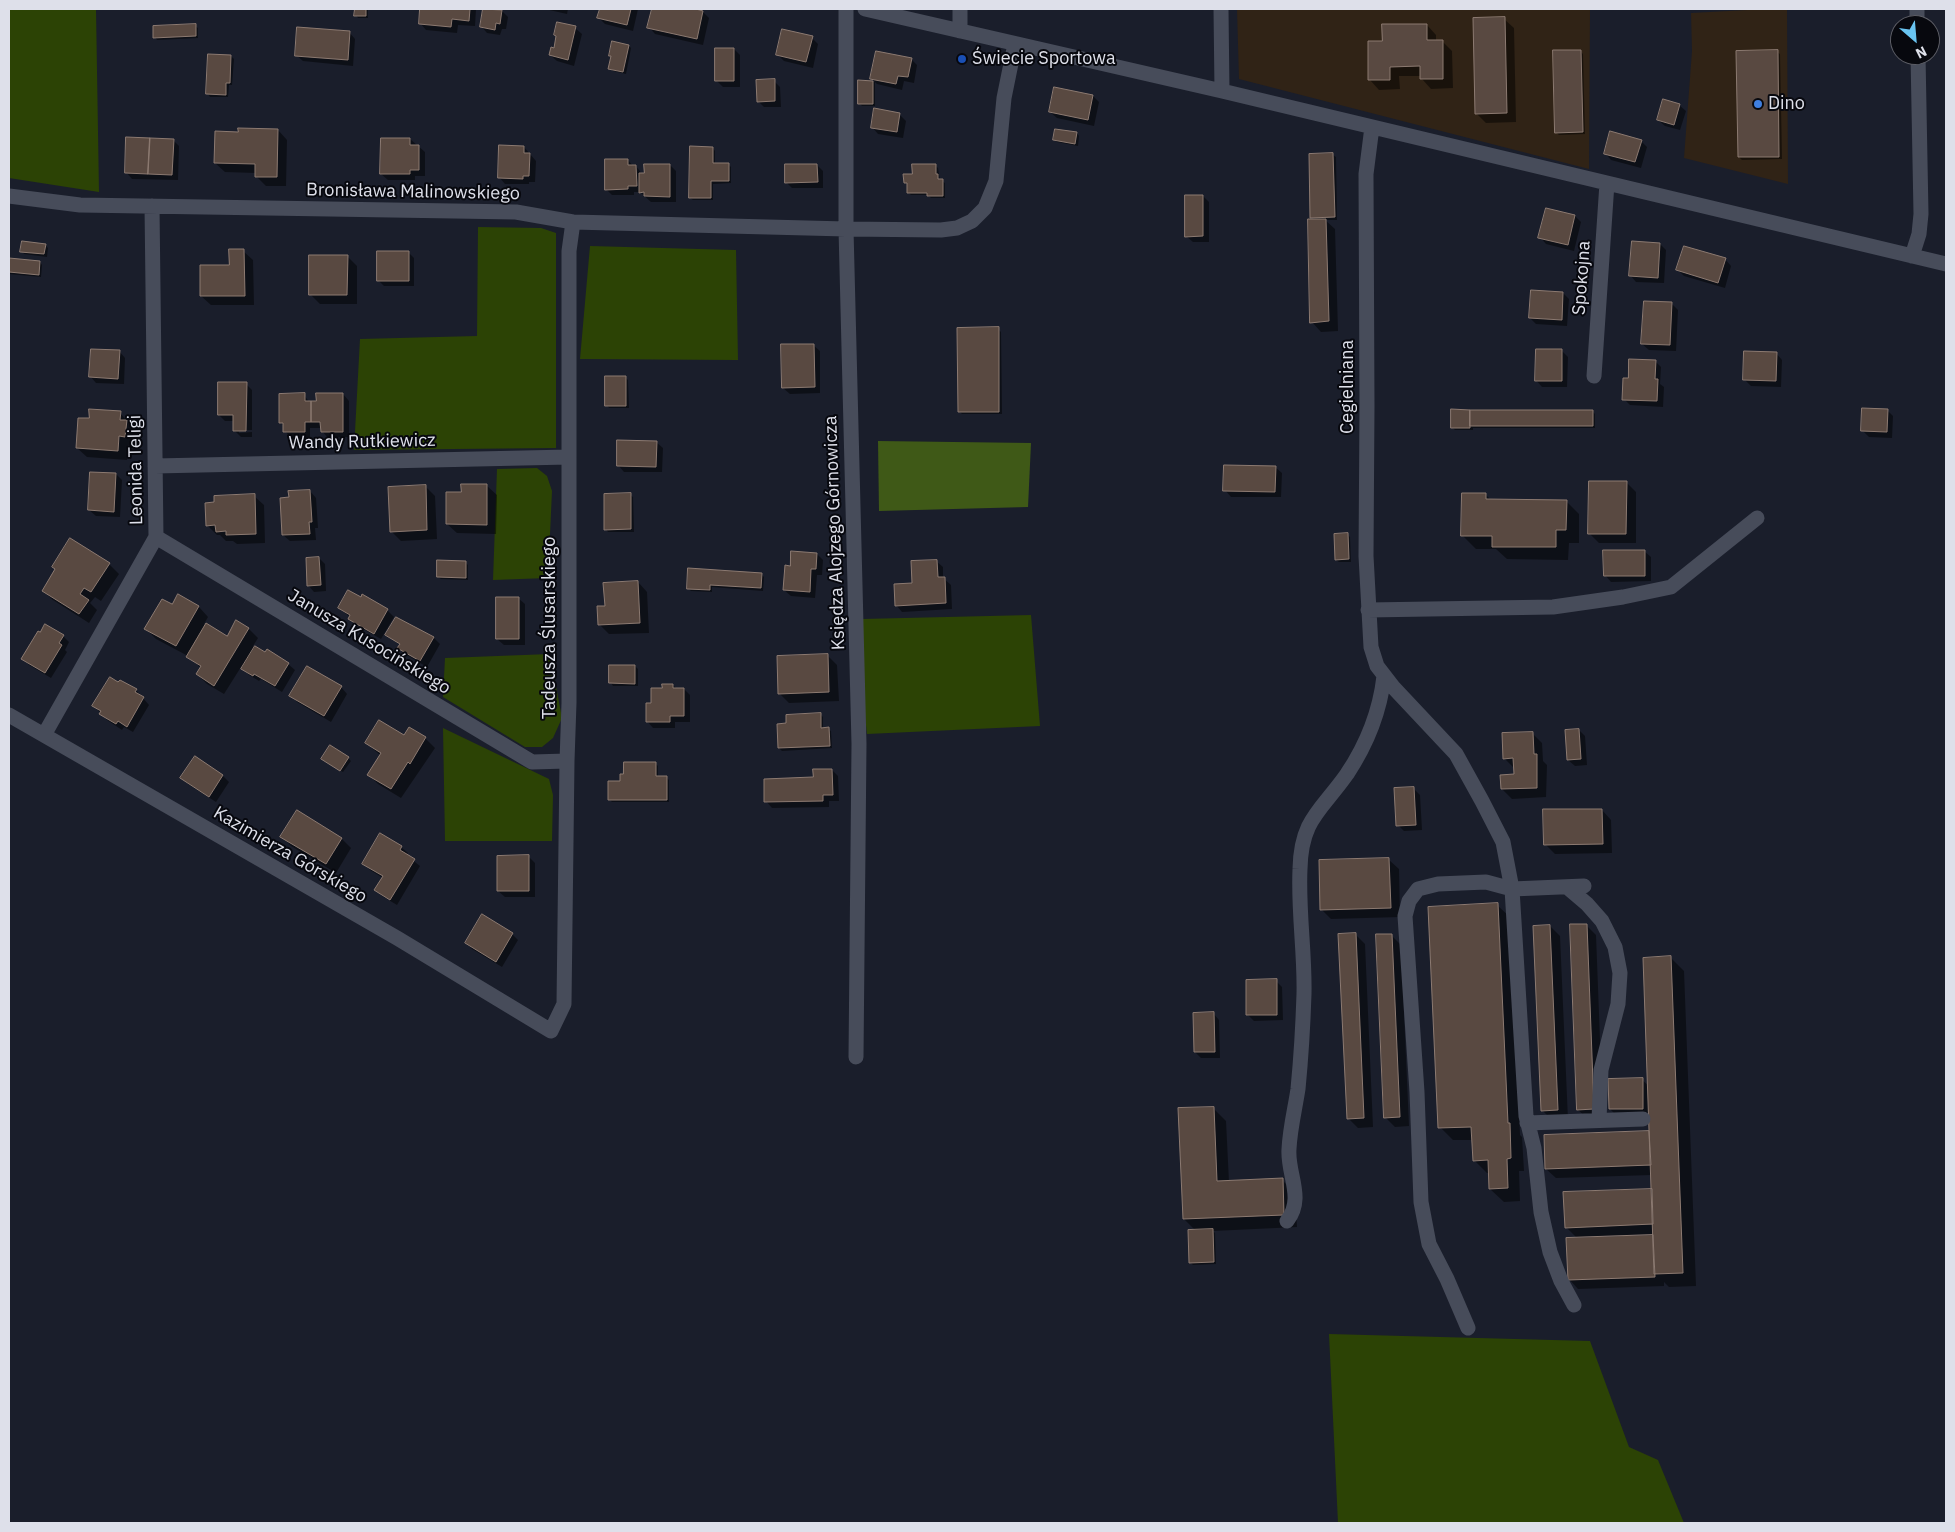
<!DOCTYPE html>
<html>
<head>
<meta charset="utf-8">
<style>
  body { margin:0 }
  #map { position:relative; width:1955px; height:1532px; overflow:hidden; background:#1a1e2b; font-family:"IBM Plex Sans",sans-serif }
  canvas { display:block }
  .frame { position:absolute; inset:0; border:10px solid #dee0ea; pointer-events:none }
  .north { position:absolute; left:1890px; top:15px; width:50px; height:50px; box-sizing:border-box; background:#07080e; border:1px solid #5d5e66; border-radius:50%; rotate:153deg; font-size:14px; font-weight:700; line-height:20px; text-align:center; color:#dee0ea }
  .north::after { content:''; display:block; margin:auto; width:18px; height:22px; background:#69c4f1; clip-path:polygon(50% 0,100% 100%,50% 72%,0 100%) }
</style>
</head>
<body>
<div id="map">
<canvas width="1955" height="1532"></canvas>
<div class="frame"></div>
<div class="north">N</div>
</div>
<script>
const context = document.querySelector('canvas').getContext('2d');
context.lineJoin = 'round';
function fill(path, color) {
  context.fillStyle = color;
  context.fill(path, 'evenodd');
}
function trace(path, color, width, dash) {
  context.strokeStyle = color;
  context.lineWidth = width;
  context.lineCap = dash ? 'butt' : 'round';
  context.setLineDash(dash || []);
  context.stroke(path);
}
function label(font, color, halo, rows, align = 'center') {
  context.font = font + ' "IBM Plex Sans",sans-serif';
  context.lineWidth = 4;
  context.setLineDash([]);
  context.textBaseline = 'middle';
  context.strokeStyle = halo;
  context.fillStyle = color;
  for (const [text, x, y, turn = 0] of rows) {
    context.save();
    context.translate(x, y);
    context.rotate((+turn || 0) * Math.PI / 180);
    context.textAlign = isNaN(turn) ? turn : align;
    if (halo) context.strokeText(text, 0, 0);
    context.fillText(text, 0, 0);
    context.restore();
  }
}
fill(new Path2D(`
  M1237,9H1590L1589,169L1239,79Z
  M1766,9H1787L1788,184L1684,158L1692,51L1691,13Z`), '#302316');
fill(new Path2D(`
  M9,9H96L99,192L9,178Z
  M478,227L541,228L556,233V448L354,450L360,339L477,336Z
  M590,246L736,250L738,360L580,359Z
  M537,468L547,476L552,491L548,578L493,580L497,469Z
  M1031,615L1040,726L867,734L863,698L862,619Z
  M550,654L562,718L553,738L542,747H525L443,697L445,658Z
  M443,728L549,779L553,795L552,841H445Z
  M1329,1334L1590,1341L1629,1447L1658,1460L1684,1523H1338Z`), '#2c4305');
fill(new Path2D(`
  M878,441L1031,443L1028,507L879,511Z`), '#3f5917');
fill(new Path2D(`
  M356,9H368V18H358L356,15Z
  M422,9H476L475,26L458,25L457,33L426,30L420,23Z
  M484,9L502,11L508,17L506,29H502L500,35L487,33L481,26Z
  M545,9H568L567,14Z
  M601,9H638L633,31L605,24L599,18Z
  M653,9H690L703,12L709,18L703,45L655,34L649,27Z
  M1504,19L1514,28L1516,122L1486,123L1476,113Z
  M1427,25L1436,35V41H1442L1452,51L1453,88L1431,89L1422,79V76H1399L1400,89L1379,90L1370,80L1383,42Z
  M195,26L198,28V38L157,40L155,37Z
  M575,28L582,34L574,66L557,61L550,55Z
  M349,32L355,39L353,66L303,61L296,55Z
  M812,38L818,44L813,68L784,61L777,54Z
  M629,46L631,48L626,74L613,71L610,68L612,58L610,55Z
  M734,49L740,55V87H723L717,81Z
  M1580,51L1583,54L1585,134L1559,135L1556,132Z
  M1777,52L1780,54L1782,159L1742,160L1739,157Z
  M231,56L234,59L232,85H229L228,97H210L208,94Z
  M911,59L917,65L914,83L904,81L902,90L877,84L871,78Z
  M774,81L780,87L781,107H764L758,101Z
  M860,81L875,82V106H862L860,104Z
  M1093,96L1099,102L1094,126L1057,118L1050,112Z
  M1679,105L1686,111L1680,130L1665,126L1658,120Z
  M899,114L906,121L903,138L878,134L872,127Z
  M278,130L287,140L286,186H266L256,176V173L225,172L215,163L239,133Z
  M1077,133L1079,136L1078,146L1057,142L1054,140Z
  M410,139L425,152V176H415V180H388L381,174Z
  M173,140L179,146L178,180L132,179L126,172Z
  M1641,141L1647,147L1641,168L1611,160L1605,153Z
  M524,147L536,161L535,182H529V184H505L499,177Z
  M713,148L715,151V164H728L731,167V183L713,184V200H693L690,198Z
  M1333,155L1336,157L1337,220H1325L1335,229L1338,331L1321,332L1312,322L1314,220L1312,217Z
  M628,160L633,166H636L642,174L670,165L676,171V202H651L640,192H634V195H612L606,189Z
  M817,165L823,171V188H792L786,182Z
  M935,165L938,168L940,180L945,183V198H931L928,195H911L908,192V185L905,182Z
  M1203,196L1209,202V242H1193L1186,236Z
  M1575,216L1581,222L1574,251L1546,244L1540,237Z
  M1633,242L1660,244L1666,250L1664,283L1636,282L1630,275Z
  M45,245L48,248L47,257L24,254L22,251Z
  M243,251L253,260L254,305H211L201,296Z
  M408,252L414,258V286H384L378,280Z
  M347,256L357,266V304H320L310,294Z
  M1725,259L1731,266L1725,288L1684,276L1678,270Z
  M9,260L40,262L42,265L41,277L9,274Z
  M1563,293L1569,299L1567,326L1536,324L1530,318Z
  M1671,303L1678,310L1676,351L1649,350L1642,344Z
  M998,329L1001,332L1002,414H962L959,411Z
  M813,345L820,351V393L790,394L783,388Z
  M1561,350L1568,357L1567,387H1542L1536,380Z
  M119,351L125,358L124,384L96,383L90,376Z
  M1776,353L1782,360L1781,387L1751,386L1745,380Z
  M1655,361L1661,367L1660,384L1664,387L1663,407L1630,405L1624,399L1629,379Z
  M626,378L628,380L629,408H609L607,405Z
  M246,384L252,390V430H239V433L252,432V437H241L235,431V421H225L219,415Z
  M343,394L349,401V437L328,438L322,431V428H310V437L291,438L285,431V427L280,422L304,395L310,403Z
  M1887,410L1893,416L1892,438L1869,437L1862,430Z
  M1592,411L1595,414V428H1473V430H1455L1452,427Z
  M120,413L136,431L135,446L128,445L127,460L87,457L77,448L90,419Z
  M656,442L663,448L662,472H624L618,465Z
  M1275,467L1282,473L1281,497H1231L1225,490Z
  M116,474L122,480L120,517L96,516L89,510Z
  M1626,482L1636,492V543H1599L1590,534Z
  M425,486L435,496L437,539L401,541L391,531Z
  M487,486L497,495L496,534L457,533L447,524L462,494Z
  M310,491L316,498L318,528H315L316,540L290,541L283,535L290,499Z
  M630,495L633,497L634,532H608L606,529Z
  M1486,495L1492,501H1566L1579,514V543H1569L1568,560L1507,559L1496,549H1476L1463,536Z
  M254,496L264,505L265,543L237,544L233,541H226L220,535H217L207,525L216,504Z
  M1347,534L1350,537L1351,562H1339L1336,560Z
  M1644,551L1651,557V581L1611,582L1605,575Z
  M817,554L823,560L822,575H817L815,598L791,596L784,590Z
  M319,558L325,564L326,591L314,592L308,585Z
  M936,561L943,567V578L951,585L952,609L902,612L896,605L913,584Z
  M465,562L468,565V580L441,579L438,577Z
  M109,564L119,574L101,601L95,597L90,603L97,610L89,623L53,600L43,591Z
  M761,574L764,577L763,591L712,587V592L691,591L688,588Z
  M638,582L647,592L649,633L609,634L599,624Z
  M179,596L199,607L208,617L204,624L227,638L249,629L258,638L253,646L265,653L267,651L288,664L295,670L282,692L261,679L259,681L249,675L241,667L224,694L207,684L197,674L201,668L188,656L156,639L146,629L172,606Z
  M363,596L387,610L394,617L381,639L356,625L350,619V617L339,608L361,599Z
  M518,598L525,604V645H504L497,639Z
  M397,618L434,638L440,644L427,667L405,654L399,648L400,645L387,635Z
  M63,636L69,642L65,650L67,652L51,678L29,665L23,659Z
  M827,655L837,665L839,701L789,703L779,693Z
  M635,666L638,669V686H613L611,683Z
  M308,667L341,687L347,694L331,722L297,702L291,695Z
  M673,685L677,689H684L690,695V722H675V728H653L647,721L652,704L664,689Z
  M136,690L149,705L133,732L124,727L122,730L107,720L94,706Z
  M820,714L823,717V729H828L831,731L832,748L782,751L779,748L788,724Z
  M1579,730L1585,736L1587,765L1575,766L1568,760Z
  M1532,733L1542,743L1543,761L1547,765L1546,797L1512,799L1502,789L1515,775L1514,768L1504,758Z
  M404,736L425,738L435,748L401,798L378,784L369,775L380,755L366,743Z
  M195,758L223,776L229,782L216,802L188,784L182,778Z
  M348,758L351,761L343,772L325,761Z
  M655,763L658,766V777H666L669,780V802H612L609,799L621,783Z
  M832,770L838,776L839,801H829V807L772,808L766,801Z
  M1414,789L1420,795L1422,830L1404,831L1398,825Z
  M1602,810L1611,820L1612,853L1555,854L1545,844Z
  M297,811L342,839L351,848L336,873L291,846L282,836Z
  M401,847L408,853L406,855L420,866L397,905L382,896L376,890L383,878L370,870L364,864Z
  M529,857L535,863V897H505L498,891Z
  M1389,860L1399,869L1400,917L1331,919L1321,909Z
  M1497,905L1511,918L1520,1135L1522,1137L1524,1171H1519L1520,1201L1504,1202L1490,1189V1173H1487L1474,1160L1473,1140H1453L1440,1127Z
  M1586,925L1596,935L1603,1119H1588L1578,1110Z
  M1550,926L1560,936L1568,1120H1552L1543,1111Z
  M512,934L518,940L502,967L472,949L466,943Z
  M1355,934L1365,944L1373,1127L1358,1128L1348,1118Z
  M1391,935L1401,945L1409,1126L1395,1127L1385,1117Z
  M1671,958L1684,971L1696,1286L1669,1287L1664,1282V1286L1578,1289L1569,1279L1654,1236V1234L1576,1237L1566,1227L1653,1190L1652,1175L1556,1178L1546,1169L1651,1135L1650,1115H1616L1610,1109L1642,1080L1649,1086Z
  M1276,981L1282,987L1283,1020L1254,1021L1247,1014Z
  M1213,1013L1219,1020L1220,1058H1201L1195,1052Z
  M1213,1108L1226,1121L1229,1182L1282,1180L1295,1193L1297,1227L1213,1231L1215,1233L1216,1264L1193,1265L1190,1262L1196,1231L1184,1219Z`), '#0007');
const building = new Path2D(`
  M355,9H366V16H354Z
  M420,9H470L469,21L452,19L451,27L419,24Z
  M483,9L502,10L500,24L496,23L495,30L480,27Z
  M600,9H631L627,25L597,18Z
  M652,9H696L703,11L697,39L647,28Z
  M1505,17L1507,113L1475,114L1473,18Z
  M557,22L576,26L568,60L549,55L551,47L554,48L556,36L554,35Z
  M196,24V36L153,38V26Z
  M1382,24H1427V40H1443V79H1420V66L1390,67V80H1368V41H1382Z
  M297,27L350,31L348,60L295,56Z
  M782,29L813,36L806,62L776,55Z
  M612,41L629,45L623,72L608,69L611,56H609Z
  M715,48H734V81H715Z
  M1553,50H1581L1583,132L1555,133Z
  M1778,50L1779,157H1738L1736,51Z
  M876,51L912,58L908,77L898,76L896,84L870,79Z
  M208,54L231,55L230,83H226V95L206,94Z
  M775,79V101L757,102L756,80Z
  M858,80L873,81V104H858Z
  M1054,87L1093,95L1088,120L1049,112Z
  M1663,99L1680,104L1674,125L1657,120Z
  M874,108L900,113L897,132L871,128Z
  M238,128L278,129L277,177H255V164L214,163L215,131L238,132Z
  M1055,129L1077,132L1075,144L1053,140Z
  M1610,131L1642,140L1635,162L1604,154Z
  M126,137L150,138L148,174L125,173Z
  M150,138L174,139L172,175L148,174Z
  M381,138H410V145H419V170H410V174H380Z
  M499,145L524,146V153H530L529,176H523V179L498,178Z
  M690,146L713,147V163H729V181H711V198H689Z
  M1333,153L1335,217L1310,218L1309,154Z
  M605,159H628V165H636L637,186H628V189L605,190Z
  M644,164H670V197L644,196V192L639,193V173H644Z
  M785,164H817L818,182L785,183Z
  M912,164H936V174H938V179H943V196H927V193H907V183H904L903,174H912Z
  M1185,195H1203V236L1185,237Z
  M1546,208L1575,215L1568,245L1538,238Z
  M1308,219H1326L1329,321L1310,323Z
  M22,241L46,244L44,254L20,252Z
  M1632,241L1660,243L1658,278L1629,276Z
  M1684,246L1726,258L1718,283L1676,270Z
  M229,249H244L245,296H200V265H229Z
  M377,251H409V281H377Z
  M309,255H348L347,295H309Z
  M9,258L40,261L39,275L9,272Z
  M1531,290L1563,292L1562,320L1529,318Z
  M1644,301L1672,302L1670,345L1641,344Z
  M999,327V412H958L957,328Z
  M781,344H814L815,387L782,388Z
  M91,349L120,350L118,379L89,377Z
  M1536,349H1562V381H1535Z
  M1744,351L1777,352L1776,381L1743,380Z
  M1629,359L1656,360L1655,379H1658L1657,401L1622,400L1623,378H1628Z
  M605,376H626V406H605Z
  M218,382H247L246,431H233V415H218Z
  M305,393V401H311V422H305V432H283V423H279V394Z
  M316,393H343V432H321L320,422H311V401H316Z
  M1862,408L1888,409L1887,432L1861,431Z
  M89,409L121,411L120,420H127L125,437L119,436L118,451L76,448L78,418H89Z
  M1451,409L1470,410V428H1451Z
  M1470,410H1593V426H1470Z
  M617,440L657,441L656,467L617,466Z
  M1224,465L1276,466L1275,492L1223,491Z
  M90,472L116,473L114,512L88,510Z
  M1589,481H1627L1626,534H1588Z
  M461,484H487V525L446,524V492H461Z
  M426,485L427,530L390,532L388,487Z
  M310,490L312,522H309L310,534L282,535L280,498L289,497L288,491Z
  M631,493V529L604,530V494Z
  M1462,493H1486V499L1567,500L1566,530H1556V547H1492V536H1461Z
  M255,494L256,534L226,535V531L216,532L215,525L206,526L205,503L214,502V496Z
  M1348,533L1349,559L1335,560L1334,534Z
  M70,538L110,563L91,592L84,588L80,594L89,600L79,614L42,591L55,569L52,567Z
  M1603,550H1645V576H1604Z
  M791,551L817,553L816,569H811L810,592L783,590L785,565L790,566Z
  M319,557L321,585L307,586L306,558Z
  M437,560L466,561V578L437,577Z
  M937,560L938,577H945L946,603L895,606L894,584L912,583L911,561Z
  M688,568L762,573L761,588L710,585V590L687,589Z
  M638,581L640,623L598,625L597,606H605L603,583Z
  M348,590L361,597L362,594L388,609L374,634L348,619L350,615L338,608Z
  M178,594L199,606L176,646L144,629L162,599L172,604Z
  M496,597H519V639H496Z
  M396,617L434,637L420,661L397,648L400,644L385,635Z
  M236,620L249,628L214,686L196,674L201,666L186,657L206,623L227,636Z
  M45,624L64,635L59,643L62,645L45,673L21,659L38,631L40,632Z
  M255,646L265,652L267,649L289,663L275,686L254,674L253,676L241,669Z
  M828,654L829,692L778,694L777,656Z
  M609,665H635V684L609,683Z
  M307,666L342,686L324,716L289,696Z
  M110,677L118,682L120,680L137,689L135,692L144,697L127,727L118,721L116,724L99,714L101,711L92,706Z
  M662,684H673V688H684V716H670V722H646V703H651V688H662Z
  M821,713V728L829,727L830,746L778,748L777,724L786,723V715Z
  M379,720L404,735L409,727L426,737L410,764L408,762L391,789L367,775L381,753L365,743Z
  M1579,729L1581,759L1567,760L1565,730Z
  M1533,732L1534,754H1537V788L1501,789L1500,775L1514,774L1513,758L1503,759L1502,733Z
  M330,745L349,757L340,771L321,759Z
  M195,756L223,775L209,797L180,778Z
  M624,762H656V776H667V800H608V781H620V774H623Z
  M813,769H832L833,795H823V801L764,802V779L813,777Z
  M1414,787L1416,825L1396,826L1394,788Z
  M1543,809H1602L1603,844L1544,845Z
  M297,810L342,838L326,864L280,837Z
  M380,833L402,846L400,850L415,859L390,900L374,890L383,876L362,864Z
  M529,855V891H497V856Z
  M1389,858L1391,908L1320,910L1319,860Z
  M1498,903L1508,1123H1510L1511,1158L1507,1159L1508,1188L1489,1189L1488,1160L1473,1161L1471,1127L1438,1128L1428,907Z
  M482,914L513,933L496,962L465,943Z
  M1570,924H1587L1594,1109L1577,1110Z
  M1550,925L1558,1110L1541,1111L1533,926Z
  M1356,933L1364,1118L1347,1119L1338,934Z
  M1376,934H1392L1400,1117L1384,1118Z
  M1671,956L1683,1273L1654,1274L1643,958Z
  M1277,979V1015H1246V980Z
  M1214,1012L1215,1052H1194L1193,1013Z
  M1643,1078V1109H1609L1608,1079Z
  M1214,1107L1217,1181L1283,1178L1284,1215L1183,1219L1178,1108Z
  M1649,1131L1651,1165L1545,1169L1544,1135Z
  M1652,1189L1653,1224L1565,1228L1563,1192Z
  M1213,1229L1214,1262L1189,1263L1188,1230Z
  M1653,1235L1655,1277L1568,1280L1566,1238Z`);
fill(building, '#594941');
trace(building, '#8c7a71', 1);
trace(new Path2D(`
  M846,9V229L859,744L856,1057
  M865,9L1222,91L1946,264
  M1221,9L1222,91
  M1917,9V25
  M960,31V9
  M1372,127L1366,174L1367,406L1366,556L1371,647L1377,666L1394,688L1456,754L1482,801L1503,842L1512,889L1526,1116L1534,1148L1541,1212L1550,1252L1561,1281L1574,1305
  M9,196L80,205L516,212L573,222L846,229L941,230L957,228L972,221L985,208L996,181L1004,98L1015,44
  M1912,256L1919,234L1921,214L1918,55
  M1594,376L1607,183
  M155,466L569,457
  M156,537L532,762L567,761
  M1368,610L1553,607L1623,597L1671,587L1757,518
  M9,715L397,938L551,1031L564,1004L567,761L569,703V251L573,222
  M44,735L156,537L152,206
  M1567,887L1587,904L1602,921L1615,947L1620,973L1618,1004L1601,1070L1599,1120
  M1527,1123L1643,1119
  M1287,1221C1305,1198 1287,1174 1289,1149C1290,1128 1295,1109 1298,1089C1301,1058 1303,1025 1304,994C1305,953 1298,911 1300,869C1301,819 1321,811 1347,774C1367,744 1380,711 1384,676
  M1468,1328L1447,1279L1429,1244L1421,1202L1417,1092L1405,916L1409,901L1418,889L1438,884L1486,882L1512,889L1584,886`), '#474c5a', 15);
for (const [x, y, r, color] of [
  [962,59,5,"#1a4fb4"],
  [1758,104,5,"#3f7fe0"]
]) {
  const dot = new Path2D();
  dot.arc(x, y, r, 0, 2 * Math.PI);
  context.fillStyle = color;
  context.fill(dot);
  trace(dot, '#07080e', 2);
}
label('18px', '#dee0ea', '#07080e', [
  ["Świecie Sportowa",972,59],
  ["Dino",1768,104]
], 'left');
label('18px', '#dee0ea', '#07080e', [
  ["Bronisława Malinowskiego",413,192,1],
  ["Spokojna",1582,278,-86],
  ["Cegielniana",1348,387,-90],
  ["Wandy Rutkiewicz",362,442,-1],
  ["Leonida Teligi",136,470,-91],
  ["Księdza Alojzego Górnowicza",835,533,-92],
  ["Tadeusza Ślusarskiego",550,628,-90],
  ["Janusza Kusocińskiego",369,642,31],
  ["Kazimierza Górskiego",290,855,30]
]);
</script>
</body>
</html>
